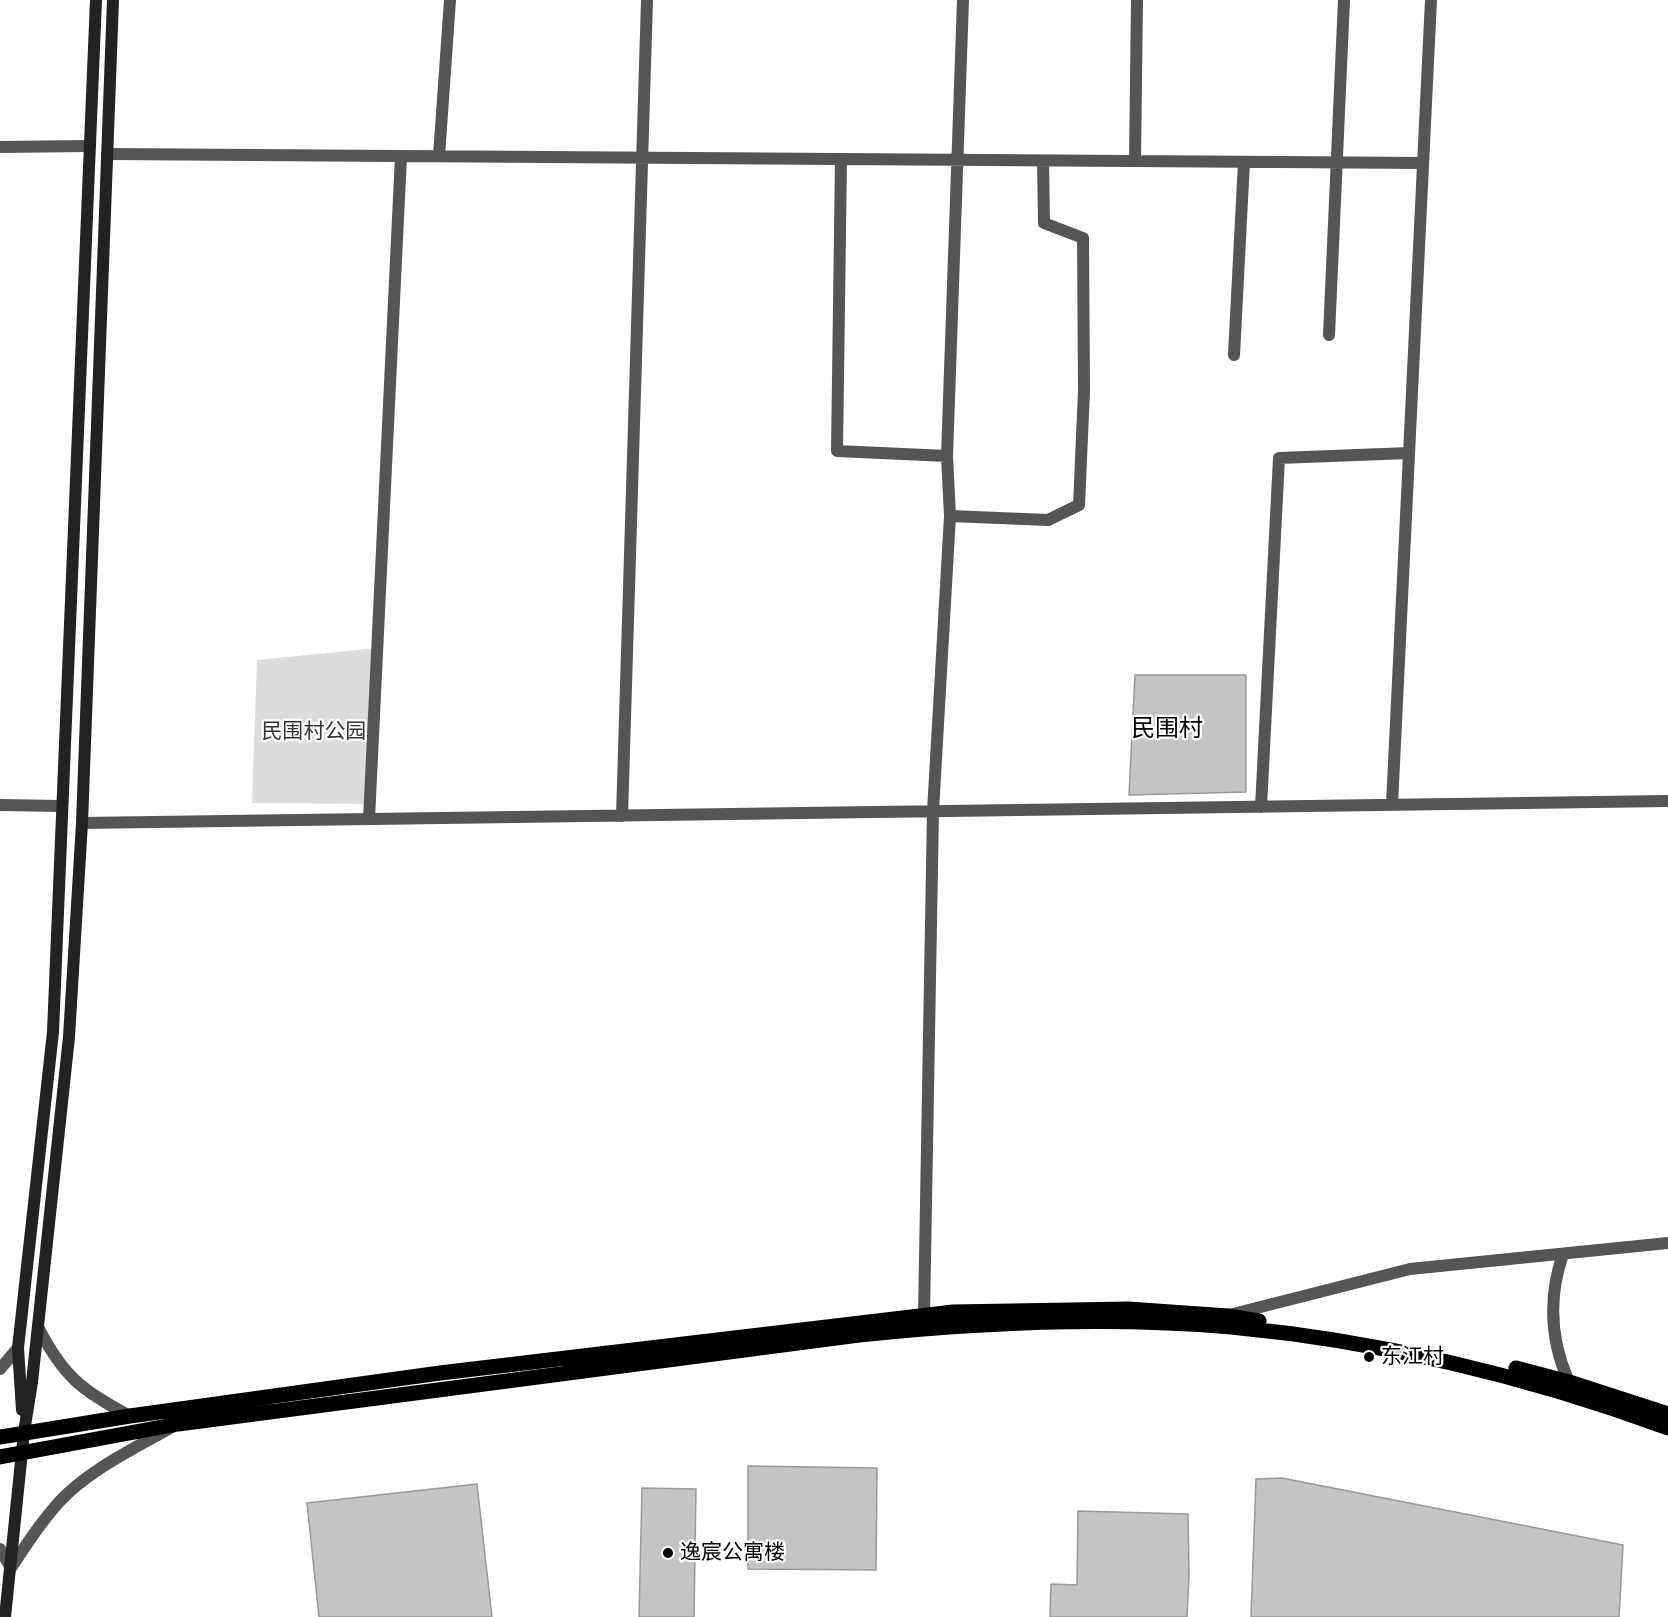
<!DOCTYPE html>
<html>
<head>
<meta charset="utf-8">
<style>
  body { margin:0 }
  canvas { display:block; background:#fff }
</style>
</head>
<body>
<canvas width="1668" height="1617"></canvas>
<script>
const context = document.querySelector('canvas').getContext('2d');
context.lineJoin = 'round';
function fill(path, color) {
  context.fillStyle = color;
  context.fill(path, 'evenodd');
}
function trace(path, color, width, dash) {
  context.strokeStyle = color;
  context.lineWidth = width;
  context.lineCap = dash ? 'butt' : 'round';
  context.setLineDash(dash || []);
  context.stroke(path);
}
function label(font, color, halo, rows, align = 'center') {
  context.font = font + ' "Alegreya Sans","Noto Sans SC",sans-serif';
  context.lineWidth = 4.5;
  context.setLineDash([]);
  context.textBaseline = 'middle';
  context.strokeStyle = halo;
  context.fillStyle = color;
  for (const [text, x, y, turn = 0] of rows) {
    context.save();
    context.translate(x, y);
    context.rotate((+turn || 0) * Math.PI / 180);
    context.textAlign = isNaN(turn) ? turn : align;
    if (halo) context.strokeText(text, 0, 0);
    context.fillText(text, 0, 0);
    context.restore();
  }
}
fill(new Path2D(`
  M377,648L370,804L252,803L257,660Z`), '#dcdcdc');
const building = new Path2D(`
  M1135,675H1246V792L1129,795Z
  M748,1466L877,1468L876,1570L748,1569Z
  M1282,1478L1623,1545L1619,1617H1251L1256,1479Z
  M477,1484L492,1617H319L307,1503Z
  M642,1488L696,1489L694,1617H639Z
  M1078,1511L1188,1514L1189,1576L1187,1617H1050L1051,1584L1077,1585Z`);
fill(building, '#c4c4c4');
trace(building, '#999', 1.5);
trace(new Path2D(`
  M0,147L90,146
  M107,154L1423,163
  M439,156L450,0
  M841,159L837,451L947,456
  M1135,161L1137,0
  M1329,335L1344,0
  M1234,355L1244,162
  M950,516L1048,520L1079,505L1084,391L1083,238L1044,223L1043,161
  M0,805L62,806
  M1392,805L1431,0
  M1261,807L1279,458L1409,453
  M622,816L647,0
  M369,819L401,156
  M82,823L1668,801
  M924,1315L933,811L950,516L947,456L963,0`), '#555', 12);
trace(new Path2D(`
  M1563,1254C1548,1298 1550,1340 1569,1382
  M1229,1315L1410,1269L1668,1243
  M38,1327C63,1376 82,1391 130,1416
  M0,1369L18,1348
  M0,1549L11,1568C26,1545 41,1522 60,1501C89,1470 135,1448 172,1427`), '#555', 12);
trace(new Path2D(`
  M22,1410L18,1348L53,1032L96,0
  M5,1617L24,1432L32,1382L69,1037L82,823L113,0`), '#222', 12);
trace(new Path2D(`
  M1516,1368L1569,1382L1668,1414
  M0,1437L130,1416L440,1373L953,1312L1128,1309L1228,1316L1259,1321
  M0,1457L178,1424L859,1335C982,1322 1107,1316 1231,1327C1381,1341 1527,1376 1668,1428`), '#000', 15);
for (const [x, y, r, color] of [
  [1369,1357,6,"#000"],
  [668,1553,6,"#000"]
]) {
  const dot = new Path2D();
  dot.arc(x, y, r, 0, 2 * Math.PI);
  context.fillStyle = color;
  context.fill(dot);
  trace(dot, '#fff', 2);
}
label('21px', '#333', '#fff', [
  ["民围村公园",314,732]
]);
label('21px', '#000', '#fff', [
  ["东江村",1381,1357],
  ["逸宸公寓楼",680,1553]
], 'left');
label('24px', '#000', '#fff', [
  ["民围村",1167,729]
]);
</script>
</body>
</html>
